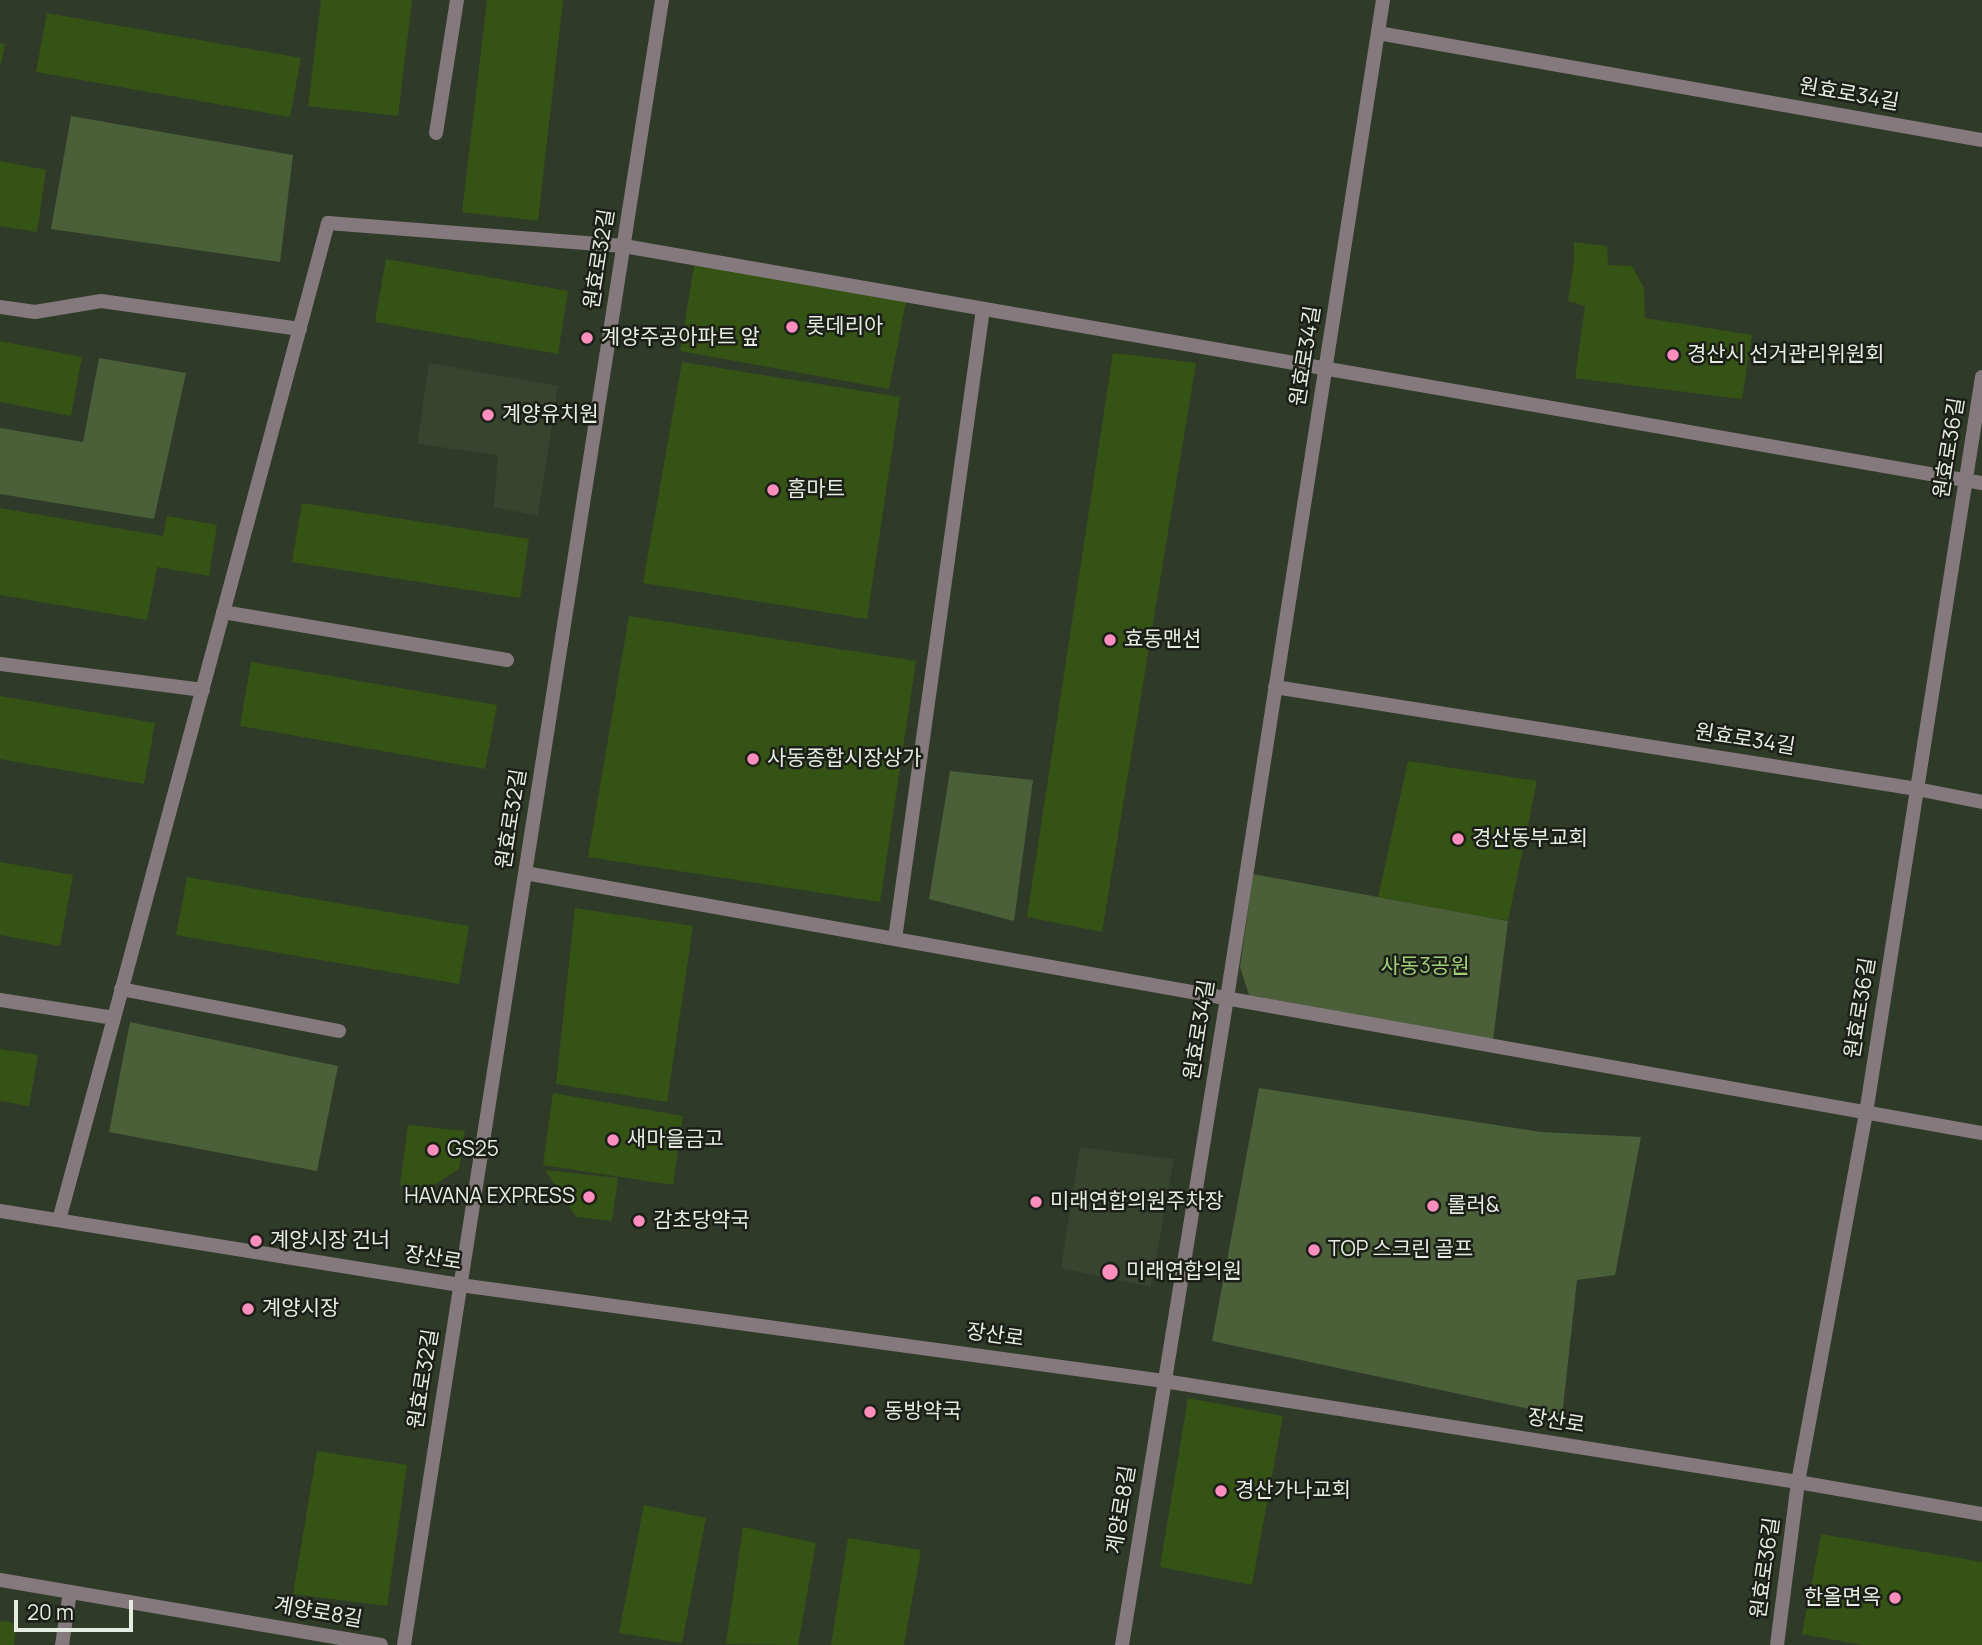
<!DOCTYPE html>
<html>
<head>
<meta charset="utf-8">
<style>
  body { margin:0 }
  #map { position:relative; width:1982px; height:1645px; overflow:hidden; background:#303a29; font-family:Manrope,sans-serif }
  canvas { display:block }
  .scale { position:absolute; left:14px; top:1600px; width:119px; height:32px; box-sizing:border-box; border:4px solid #e6ece1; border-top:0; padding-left:9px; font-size:21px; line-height:24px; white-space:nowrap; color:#e6ece1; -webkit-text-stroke:5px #1b1f17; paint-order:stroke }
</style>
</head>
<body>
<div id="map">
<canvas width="1982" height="1645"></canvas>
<div class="scale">20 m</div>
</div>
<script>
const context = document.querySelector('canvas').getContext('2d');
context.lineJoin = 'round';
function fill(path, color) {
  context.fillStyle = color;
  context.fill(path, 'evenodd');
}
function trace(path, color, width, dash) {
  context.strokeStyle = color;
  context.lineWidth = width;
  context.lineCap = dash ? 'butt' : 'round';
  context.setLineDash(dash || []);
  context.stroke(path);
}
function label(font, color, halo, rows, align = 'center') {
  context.font = font + ' Manrope,"Noto Sans KR",sans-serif';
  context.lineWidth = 5;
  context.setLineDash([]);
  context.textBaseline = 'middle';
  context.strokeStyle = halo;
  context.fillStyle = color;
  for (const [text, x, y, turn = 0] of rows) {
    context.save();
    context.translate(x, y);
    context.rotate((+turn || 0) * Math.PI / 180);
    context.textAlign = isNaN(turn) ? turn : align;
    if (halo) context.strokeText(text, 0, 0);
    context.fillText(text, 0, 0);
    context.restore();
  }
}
fill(new Path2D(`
  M429,363L558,386L538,516L494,507L498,455L417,444Z
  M1080,1147L1174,1159L1151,1287L1061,1268Z`), '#38442d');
fill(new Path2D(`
  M71,116L293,155L280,262L51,229Z
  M99,358L186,373L154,519L0,494V428L83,442Z
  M950,771L1033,780L1014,921L929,899Z
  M1253,874L1508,921L1493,1040L1249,995L1240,967Z
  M130,1022L338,1066L317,1171L109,1132Z
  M1259,1088L1541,1132L1641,1137L1615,1275L1577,1280L1562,1416L1212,1341Z`), '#4b6038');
fill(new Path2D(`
  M321,0H412L398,116L308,106Z
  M487,0H563L538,221L462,212Z
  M47,13L301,58L290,117L36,72Z
  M0,43L5,44L1,64H0Z
  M0,161L46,170L37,232L0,226Z
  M1574,242L1607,246L1608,265L1632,266L1644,288L1645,318L1752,335L1742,399L1575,378L1585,306L1568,301L1574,261Z
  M386,259L568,291L558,354L375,322Z
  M695,261L906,302L889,389L680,351Z
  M0,341L82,357L71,416L0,402Z
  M1113,353L1196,363L1102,932L1027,917Z
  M682,362L900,397L867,619L643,583Z
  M302,503L529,539L520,598L292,562Z
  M0,508L163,536L167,516L217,525L209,576L157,567L147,620L0,595Z
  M629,616L916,661L880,902L588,857Z
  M251,662L497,705L485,769L240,726Z
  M0,696L155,723L144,784L0,759Z
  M1408,761L1537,781L1508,921L1378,897Z
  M0,862L73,875L60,946L0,935Z
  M187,877L469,926L459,984L176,935Z
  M575,908L693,926L667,1102L556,1084Z
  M0,1049L38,1055L29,1106L0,1101Z
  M553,1093L683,1116L673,1185L543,1165Z
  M408,1125L465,1131L459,1169L431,1187L400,1185Z
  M545,1170L618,1178L612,1221L576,1217Z
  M1188,1398L1283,1416L1252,1585L1160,1567Z
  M317,1451L407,1465L387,1606L293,1594Z
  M644,1505L706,1518L682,1643L619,1633Z
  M743,1527L816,1543L798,1645L726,1644Z
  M1821,1534L1982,1562V1645H1863L1802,1634Z
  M848,1538L921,1550L904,1645H831Z
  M0,1621L17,1623L14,1645H0Z`), '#355314');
trace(new Path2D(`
  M436,133L457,0
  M0,307L35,312L101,301L300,329
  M223,612L507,660
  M0,664L203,690
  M121,989L339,1031
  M0,1000L114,1018L328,223L624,246
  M59,1220L114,1018`), '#84797d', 14);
trace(new Path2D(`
  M1378,33L1982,140
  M624,246L1982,483
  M1275,687L1917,789L1982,802
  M525,873L1982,1133
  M895,939L983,309
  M0,1211L460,1285L1164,1381L1798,1482L1982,1514
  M0,1580L381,1645
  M62,1645L70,1592
  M404,1645L662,0
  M1122,1645L1227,998L1383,0
  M1777,1645L1798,1482L1866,1113L1982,377`), '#84797d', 14);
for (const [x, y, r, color] of [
  [792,327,7,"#fd8ebe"],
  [587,338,7,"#fd8ebe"],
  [1673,355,7,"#fd8ebe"],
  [488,415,7,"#fd8ebe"],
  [773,490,7,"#fd8ebe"],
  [1110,640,7,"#fd8ebe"],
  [753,759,7,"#fd8ebe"],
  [1458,839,7,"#fd8ebe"],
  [613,1140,7,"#fd8ebe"],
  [433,1150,7,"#fd8ebe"],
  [589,1197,7,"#fd8ebe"],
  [1036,1202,7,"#fd8ebe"],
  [1433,1206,7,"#fd8ebe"],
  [639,1221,7,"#fd8ebe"],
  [256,1241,7,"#fd8ebe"],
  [1314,1250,7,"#fd8ebe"],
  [1110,1272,9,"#fd8ebe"],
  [248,1309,7,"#fd8ebe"],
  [870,1412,7,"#fd8ebe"],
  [1221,1491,7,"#fd8ebe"],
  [1895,1598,7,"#fd8ebe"]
]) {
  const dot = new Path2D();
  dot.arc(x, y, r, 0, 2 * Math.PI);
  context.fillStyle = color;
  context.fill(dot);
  trace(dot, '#1b1f17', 2.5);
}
label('21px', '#e6ece1', '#1b1f17', [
  ["원효로34길",1849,95,10],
  ["원효로32길",600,259,-81],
  ["원효로34길",1306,356,-81],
  ["원효로36길",1950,448,-81],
  ["원효로34길",1745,740,9],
  ["원효로32길",512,819,-81],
  ["원효로36길",1861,1008,-81],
  ["원효로34길",1200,1030,-81],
  ["장산로",433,1259,9],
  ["장산로",995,1336,8],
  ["원효로32길",424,1379,-81],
  ["장산로",1556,1422,9],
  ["계양로8길",1122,1510,-81],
  ["원효로36길",1766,1568,-82],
  ["계양로8길",318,1613,10]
]);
label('21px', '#e6ece1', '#1b1f17', [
  ["롯데리아",806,327],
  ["계양주공아파트 앞",601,338],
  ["경산시 선거관리위원회",1687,355],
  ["계양유치원",502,415],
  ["홈마트",787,490],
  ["효동맨션",1124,640],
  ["사동종합시장상가",767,759],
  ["경산동부교회",1472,839],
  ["새마을금고",627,1140],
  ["GS25",447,1150],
  ["HAVANA EXPRESS",575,1197,"right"],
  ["미래연합의원주차장",1050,1202],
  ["롤러&",1447,1206],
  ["감초당약국",653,1221],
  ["계양시장 건너",270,1241],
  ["TOP 스크린 골프",1328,1250],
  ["미래연합의원",1126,1272],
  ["계양시장",262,1309],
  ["동방약국",884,1412],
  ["경산가나교회",1235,1491],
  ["한올면옥",1881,1598,"right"]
], 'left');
label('21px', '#a1cf77', '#1b1f17', [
  ["사동3공원",1425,967]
]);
</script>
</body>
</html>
